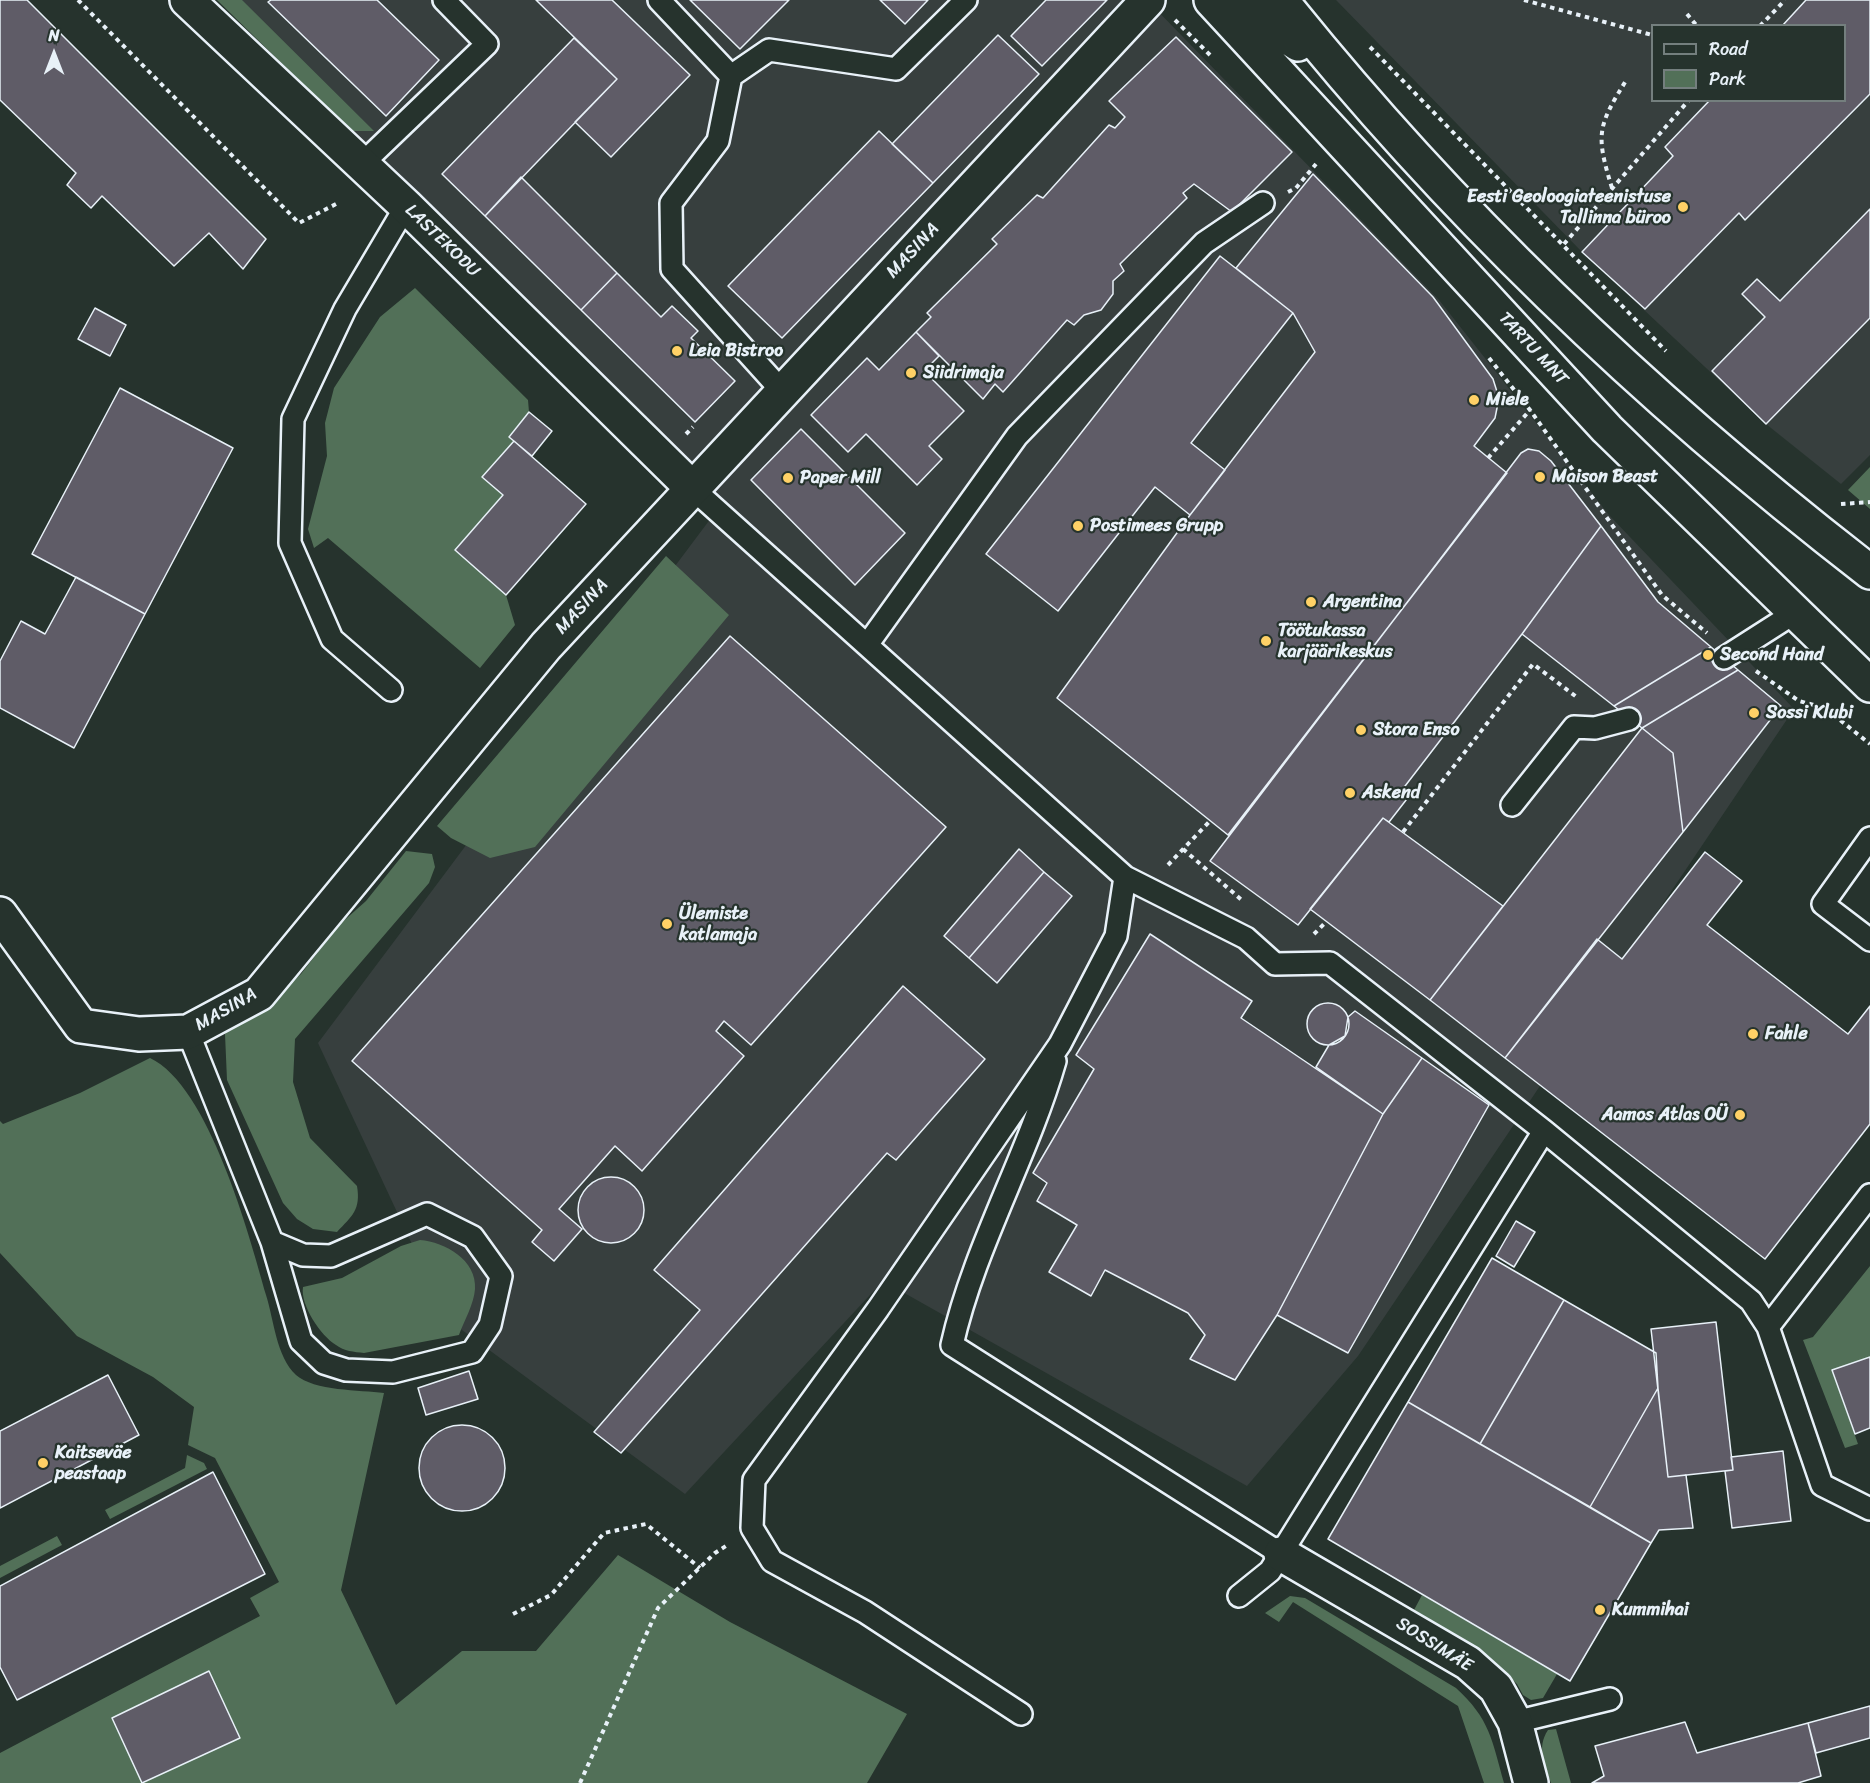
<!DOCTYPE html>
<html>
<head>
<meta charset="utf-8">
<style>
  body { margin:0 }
  #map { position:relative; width:1870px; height:1783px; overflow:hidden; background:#26332d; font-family:Sriracha,sans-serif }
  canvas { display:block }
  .legend { position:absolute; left:1651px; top:24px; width:195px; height:78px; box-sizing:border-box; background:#26332d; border:2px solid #747f7e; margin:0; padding:8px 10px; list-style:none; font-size:18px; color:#e8f1f8 }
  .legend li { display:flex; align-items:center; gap:12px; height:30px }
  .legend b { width:30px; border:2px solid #747f7e }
  .north { position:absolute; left:24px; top:24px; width:60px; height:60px; -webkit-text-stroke:4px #26332d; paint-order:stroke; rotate:0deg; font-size:16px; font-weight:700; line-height:24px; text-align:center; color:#e8f1f8 }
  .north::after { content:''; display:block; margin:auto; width:21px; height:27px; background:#e8f1f8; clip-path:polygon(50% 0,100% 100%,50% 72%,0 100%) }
</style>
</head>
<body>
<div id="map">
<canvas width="1870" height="1783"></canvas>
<ul class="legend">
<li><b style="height:8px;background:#26332d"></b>Road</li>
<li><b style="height:16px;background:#527058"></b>Park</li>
</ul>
<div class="north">N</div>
</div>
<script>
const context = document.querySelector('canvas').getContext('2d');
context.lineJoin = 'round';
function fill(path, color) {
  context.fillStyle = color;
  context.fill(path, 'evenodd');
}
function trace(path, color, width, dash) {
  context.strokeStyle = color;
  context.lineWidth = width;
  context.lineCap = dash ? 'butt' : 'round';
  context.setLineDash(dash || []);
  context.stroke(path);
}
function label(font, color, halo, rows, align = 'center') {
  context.font = font + ' Sriracha,sans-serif';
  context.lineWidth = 4.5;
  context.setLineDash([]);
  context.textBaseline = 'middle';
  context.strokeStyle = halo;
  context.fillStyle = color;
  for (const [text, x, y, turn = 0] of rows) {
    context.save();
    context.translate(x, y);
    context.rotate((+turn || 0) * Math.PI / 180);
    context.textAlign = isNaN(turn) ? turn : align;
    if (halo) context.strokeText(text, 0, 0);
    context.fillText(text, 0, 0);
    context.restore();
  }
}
fill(new Path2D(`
  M219,0H1147L1439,300L1609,515L1794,709L1358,1356L1247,1486L883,1281L685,1494L447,1319L318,1043L723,502Z
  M1336,0H1870V455L1841,484L1766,424L1582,252ZM1652,26H1844V100H1652Z`), '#373f3e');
fill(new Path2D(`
  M217,0H242L374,131H351Z
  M415,288L528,400L529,412L509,436L514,441L503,495L455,550L506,595L515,625L480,668L328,538L314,548L308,529L327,456L325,423L334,388L380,317Z
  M1870,467V509L1848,490Z
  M666,556L729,615L535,847L490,858L451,838L437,826Z
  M406,851L432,854L435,867L429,883L295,1039L293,1082L310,1138L357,1186C361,1210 352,1216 337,1232L313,1229L297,1219L283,1203L227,1080L225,1034L233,1023L258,1013L301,974L339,925L366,901Z
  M150,1058C209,1086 249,1234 266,1295C274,1320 276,1356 296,1375C314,1391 360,1390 384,1393L341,1590L396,1705L462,1651H536L618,1555L730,1622L907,1714L867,1783H0V1753L260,1616L250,1598L279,1582L215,1458L188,1445L194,1407L153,1377L77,1336L0,1253V1121L3,1124L80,1093Z
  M420,1240C445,1242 477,1260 475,1289C474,1304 464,1321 459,1335L364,1353C354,1352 344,1351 336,1345C321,1336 300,1305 303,1287L342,1278L401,1246Z
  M1870,1266V1357L1832,1370L1858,1444L1845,1448L1803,1340L1813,1337Z
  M187,1455L204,1463L207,1469L110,1519L105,1510L185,1468Z
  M57,1536L62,1545L0,1578V1566Z
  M1422,1595L1557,1674L1543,1698L1531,1700L1523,1695L1517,1684L1479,1648L1414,1610Z
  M1290,1596L1305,1598L1456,1688C1490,1719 1492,1740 1504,1783H1484L1458,1706L1293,1602L1279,1622L1265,1613Z
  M1556,1729L1571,1783H1551C1545,1764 1536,1748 1548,1730Z`), '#527058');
const building = new Path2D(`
  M0,0H27L266,239L243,269L209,233L174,266L102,196L91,208L67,185L76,173L0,100Z
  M271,0H377L439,60L386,116L268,2Z
  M536,0H612L690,75L611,157L575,122L617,79Z
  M690,0H789L740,49Z
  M880,0H928L905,24Z
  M1046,0H1107L1042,66L1011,36Z
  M1806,0H1870V94L1745,220L1739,213L1645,309L1582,252L1673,156L1665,147L1710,100H1844V26H1782Z
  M998,35L1039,74L933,183L892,144Z
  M1176,37L1292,152L1232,212L1194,184L1183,193L1187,198L1120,264L1124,271L1113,281V294L1101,310L1084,315L1074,325L1067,320L1003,392L995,384L983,399L916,332L931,317L927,313L997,244L992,239L1037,195L1043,198L1109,125L1115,128L1125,117L1109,101Z
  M574,38L617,79L485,216L442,174Z
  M879,131L933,183L782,338L728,286Z
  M1313,174L1433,297L1493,379L1499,398L1495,418L1474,446L1507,473L1228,835L1057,698L1190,515L1315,352L1293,313L1236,268Z
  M521,177L617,273L581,310L485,216Z
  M1870,209V318L1766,424L1712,371L1765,317L1742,294L1757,279L1780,301Z
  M1220,256L1293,313L1191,443L1225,470L1190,515L1155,487L1058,611L986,554Z
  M617,273L661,317L672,306L698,331L691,338L735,381L695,422L581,310Z
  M95,308L126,325L110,356L78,339Z
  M916,332L939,356L924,371L964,411L929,446L942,459L917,485L866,434L848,452L811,415L867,358L879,370Z
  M120,388L233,448L145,614L32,554Z
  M529,412L552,431L532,456L509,437Z
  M801,429L905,533L855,585L751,480Z
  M514,441L586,504L506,595L455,550L503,495L482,477Z
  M1528,449L1539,451L1551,461L1601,526L1522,634L1402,790L1410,795L1389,822L1383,818L1298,925L1210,861L1521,453Z
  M1601,526L1658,602L1711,647L1614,706L1522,634Z
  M76,577L145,614L74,748L0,708V661L21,621L45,634Z
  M730,636L946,827L751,1045L724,1021L716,1031L744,1056L642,1171L615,1146L559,1209L582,1229L554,1261L532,1242L542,1230L352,1061Z
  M1711,647L1738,670L1642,728L1614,706Z
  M1738,670L1781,706L1683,832L1673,753L1642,728Z
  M1642,728L1673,753L1683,832L1505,1058L1430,1000Z
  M1383,818L1503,906L1430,1000L1310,909Z
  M1019,849L1044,872L969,958L944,936Z
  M1705,852L1742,881L1707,925L1848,1034L1870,1006V1124L1765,1259L1505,1058L1597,939L1622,959Z
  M1044,872L1072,896L997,983L969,958Z
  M1150,934L1252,1001L1241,1018L1383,1114L1277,1315L1235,1380L1190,1359L1205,1335L1188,1313L1105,1270L1091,1296L1049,1272L1077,1225L1037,1201L1047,1183L1033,1173L1094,1069L1076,1055Z
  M903,986L985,1059L896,1160L887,1153L621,1453L594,1432L700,1310L654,1270Z
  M1307 1024a21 21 0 1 1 42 0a21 21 0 1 1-42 0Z
  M1355,1011L1422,1058L1383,1114L1316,1067L1329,1045L1345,1036L1348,1017Z
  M1422,1058L1489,1105L1348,1353L1277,1315L1383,1114Z
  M578 1210a33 33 0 1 1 66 0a33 33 0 1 1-66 0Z
  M1516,1221L1535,1232L1514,1267L1496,1256Z
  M1492,1258L1564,1300L1480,1444L1408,1402Z
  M1564,1300L1656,1353L1658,1388L1590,1507L1480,1444Z
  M1716,1322L1733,1470L1668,1477L1651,1329Z
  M1870,1357V1428L1855,1434L1832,1370Z
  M469,1371L478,1399L426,1415L418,1388Z
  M108,1375L139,1435L0,1508V1431Z
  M1658,1388L1668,1477L1686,1475L1693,1528L1659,1530L1651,1543L1590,1507Z
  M1408,1402L1651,1543L1570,1681L1328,1539Z
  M419 1468a43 43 0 1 1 86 0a43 43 0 1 1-86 0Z
  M1783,1451L1791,1521L1732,1528L1725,1471L1733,1470L1731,1457Z
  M213,1472L265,1574L17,1700L0,1667V1586Z
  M209,1671L240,1738L142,1783L112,1718Z
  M1870,1706V1738L1816,1753L1808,1723Z
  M1685,1722L1697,1753L1808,1723L1821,1776L1798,1783H1592L1604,1776L1595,1746Z`);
fill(building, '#5f5c67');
trace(building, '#e8f1f8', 1.5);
const service = new Path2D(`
  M659,0L731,76L718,141L671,203L672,269L782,391
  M731,76L769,50L896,69L966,0
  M362,164L487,44L444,0
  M692,488L1125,877L1246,938L1275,964L1330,963L1544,1131L1751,1301L1768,1327L1822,1485L1870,1509
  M867,645L1017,436L1204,243L1263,203
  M1724,658L1796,612
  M391,690L332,639L290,543L293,419L345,309L406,206
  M1512,805L1574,727L1595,728L1629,719
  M1870,838L1823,904L1870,940
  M188,1032L272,1242L301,1341L324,1363L346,1370L393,1372L472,1352L490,1325L501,1276L473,1237L427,1214L331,1256L303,1255L272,1242
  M1055,1061C1027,1158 974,1247 952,1345L1281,1554
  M1768,1327L1870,1195
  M1239,1596L1270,1571L1544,1131
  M1021,1714L865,1612L772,1561L752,1528L754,1480L878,1309L1060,1044L1116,936L1125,877
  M1515,1722L1610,1699`);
const minor = new Path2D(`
  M187,0L406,206L692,488
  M0,914L81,1026L139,1034L188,1032L259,994L546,646L1148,0
  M1281,1554L1468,1663L1496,1688L1515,1722L1531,1783`);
const primary = new Path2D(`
  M1211,0L1607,429L1870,685
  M1250,0L1278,31L1298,44
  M1281,0C1452,214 1654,405 1870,572`);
trace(service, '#e8f1f8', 26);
trace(minor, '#e8f1f8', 38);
trace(primary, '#e8f1f8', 38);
trace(new Path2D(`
  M78,0L299,223L338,203
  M1524,0L1652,35
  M1687,14L1697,26
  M1175,20L1212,57
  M1760,26L1785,0
  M1370,47L1666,351
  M1612,188C1595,133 1598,126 1627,79
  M1288,192L1296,188L1316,164
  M1564,244L1689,100
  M1489,358L1530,410L1662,595L1707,633
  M686,434L693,427
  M1488,458L1530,410
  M1841,504L1870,502
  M1756,671L1799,701L1825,708L1870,744
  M1403,832L1533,664L1578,698
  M1183,849L1244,902
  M1168,865L1211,820
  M1314,934L1326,922
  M513,1614L551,1595L604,1533L646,1524L700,1568
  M580,1783L658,1608L715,1553L729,1544`), '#e8f1f8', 4, [4.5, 4.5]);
trace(service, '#26332d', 21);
trace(minor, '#26332d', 33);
trace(primary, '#26332d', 33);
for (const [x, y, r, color] of [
  [1683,207,6,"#ffd166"],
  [677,351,6,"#ffd166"],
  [911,373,6,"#ffd166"],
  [1474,400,6,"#ffd166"],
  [1540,477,6,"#ffd166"],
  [788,478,6,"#ffd166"],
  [1078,526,6,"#ffd166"],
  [1311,602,6,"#ffd166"],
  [1266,641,6,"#ffd166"],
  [1708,655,6,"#ffd166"],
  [1754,713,6,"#ffd166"],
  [1361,730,6,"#ffd166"],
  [1350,793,6,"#ffd166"],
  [667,924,6,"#ffd166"],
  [1753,1034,6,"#ffd166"],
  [1740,1115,6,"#ffd166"],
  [43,1463,6,"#ffd166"],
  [1600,1610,6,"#ffd166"]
]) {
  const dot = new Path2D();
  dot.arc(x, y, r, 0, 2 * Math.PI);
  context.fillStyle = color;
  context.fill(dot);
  trace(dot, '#26332d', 2);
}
label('bold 18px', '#e8f1f8', '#26332d', [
  ["Eesti Geoloogiateenistuse",1671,197,"right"],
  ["Tallinna büroo",1671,218,"right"],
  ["Leia Bistroo",689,351],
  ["Siidrimaja",923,373],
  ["Miele",1486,400],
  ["Maison Beast",1552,477],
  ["Paper Mill",800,478],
  ["Postimees Grupp",1090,526],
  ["Argentina",1323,602],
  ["Töötukassa",1278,631],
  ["karjäärikeskus",1278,652],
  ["Second Hand",1720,655],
  ["Sossi Klubi",1766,713],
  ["Stora Enso",1373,730],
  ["Askend",1362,793],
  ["Ülemiste",679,914],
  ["katlamaja",679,935],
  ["Fahle",1765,1034],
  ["Aamos Atlas OÜ",1728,1115,"right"],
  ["Kaitseväe",55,1453],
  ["peastaap",55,1474],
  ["Kummihai",1612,1610]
], 'left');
label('18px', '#e8f1f8', '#26332d', [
  ["LASTEKODU",442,241,44],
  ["MASINA",913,251,-47],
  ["TARTU MNT",1533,349,47],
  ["MASINA",582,607,-47],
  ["MASINA",226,1010,-30],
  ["SOSSIMÄE",1434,1645,32]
]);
</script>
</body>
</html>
